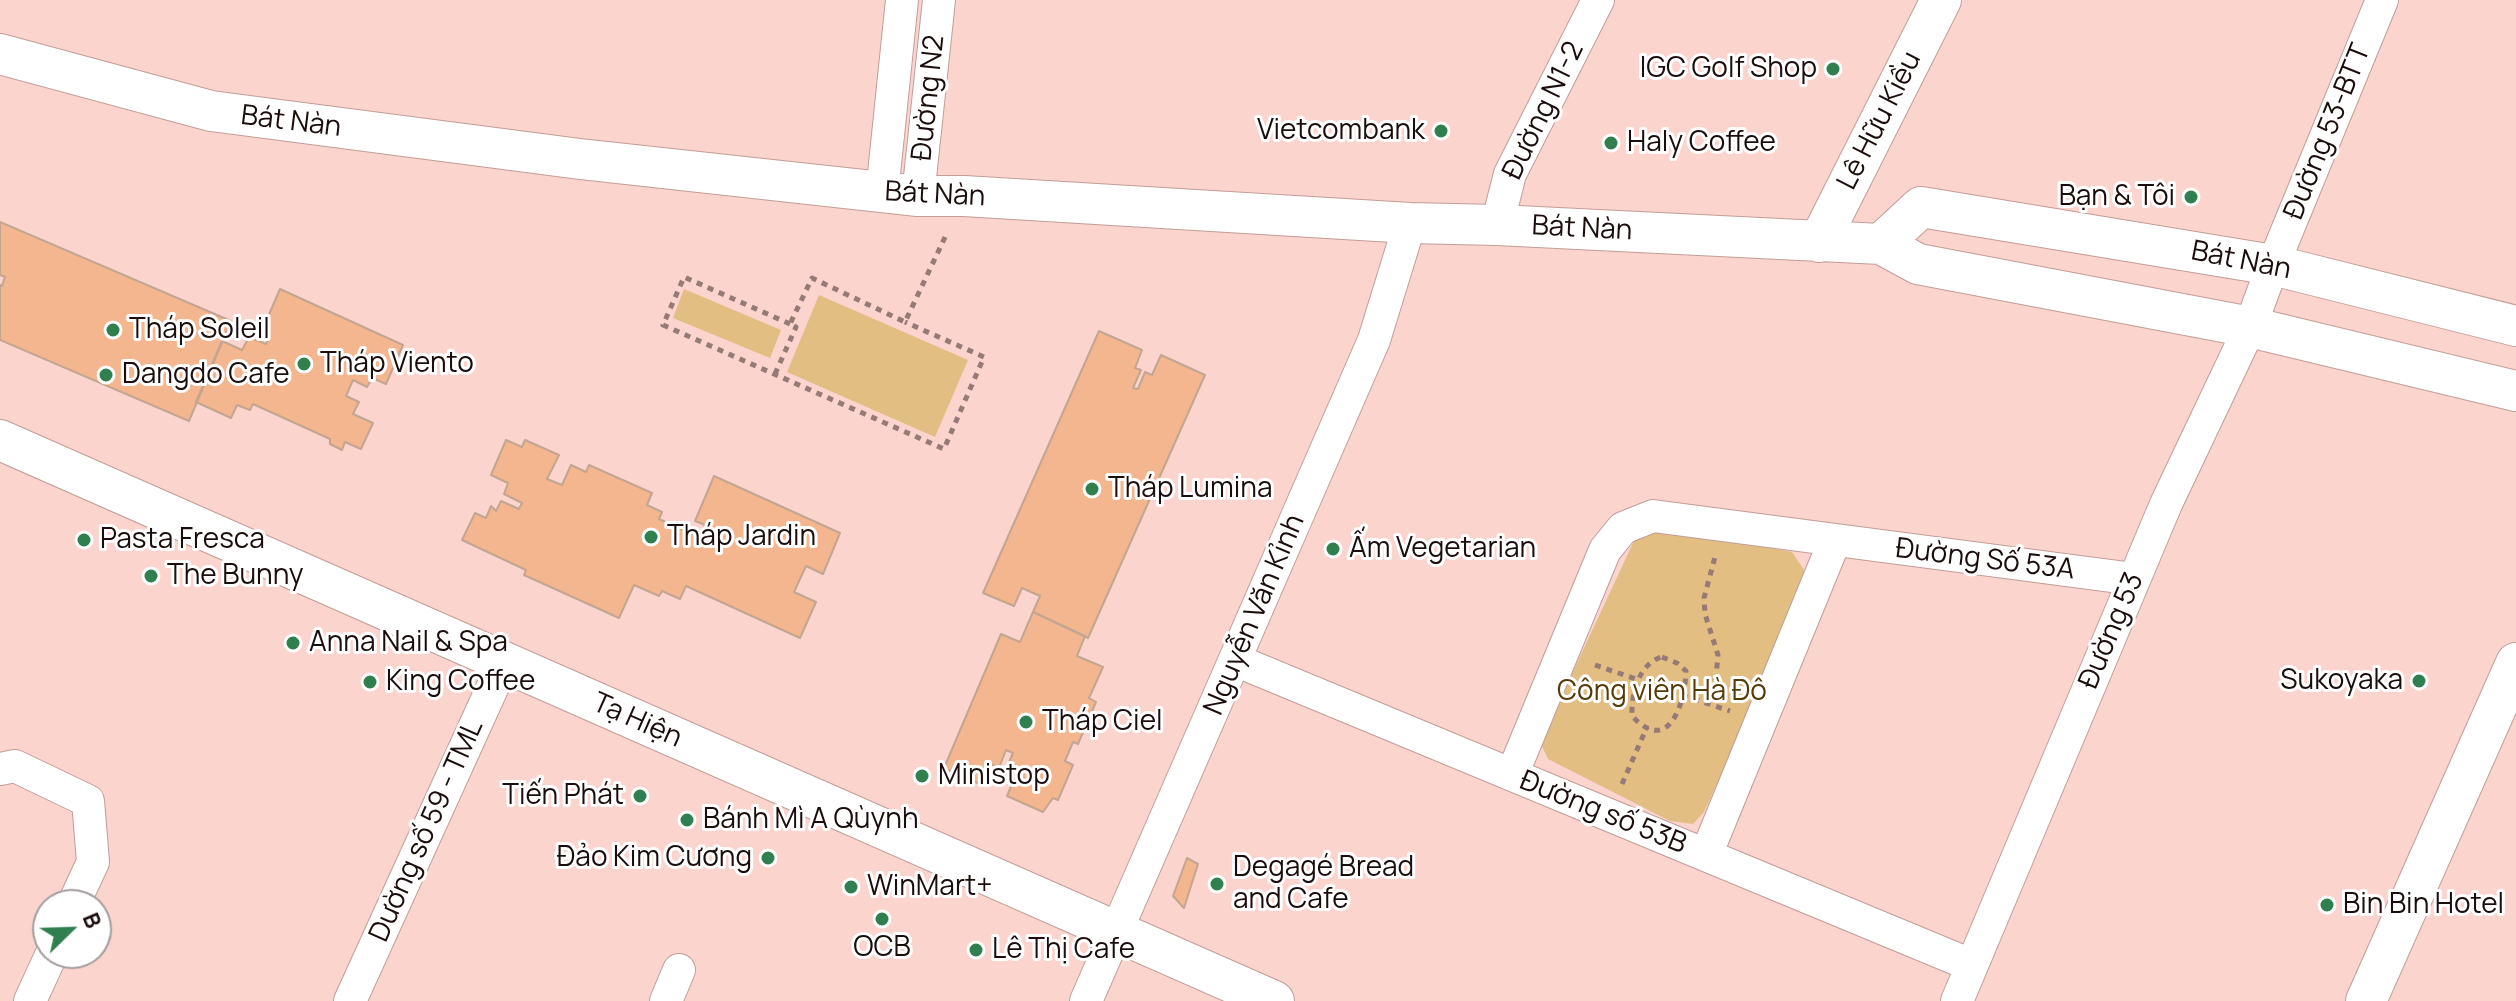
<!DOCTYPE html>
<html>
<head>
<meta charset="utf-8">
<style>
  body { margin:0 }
  #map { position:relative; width:2516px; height:1001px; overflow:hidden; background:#fbd4ce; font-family:Manrope,sans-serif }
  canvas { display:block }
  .north { position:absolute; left:32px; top:889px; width:80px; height:80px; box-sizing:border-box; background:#fff; border:2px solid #a39e9d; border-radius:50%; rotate:67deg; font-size:22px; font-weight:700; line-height:32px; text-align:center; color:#1a0d0b }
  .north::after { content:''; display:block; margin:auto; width:28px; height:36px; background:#2f7f4f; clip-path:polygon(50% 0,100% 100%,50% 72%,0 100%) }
</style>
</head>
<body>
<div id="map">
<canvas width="2516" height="1001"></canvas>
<div class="north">B</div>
</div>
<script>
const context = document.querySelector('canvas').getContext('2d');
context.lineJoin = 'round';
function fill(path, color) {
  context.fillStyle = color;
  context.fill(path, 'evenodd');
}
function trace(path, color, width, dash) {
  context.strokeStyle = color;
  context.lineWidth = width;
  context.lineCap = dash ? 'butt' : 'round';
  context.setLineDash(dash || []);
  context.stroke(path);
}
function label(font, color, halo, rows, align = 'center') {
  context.font = font + ' Manrope,sans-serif';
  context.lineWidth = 6;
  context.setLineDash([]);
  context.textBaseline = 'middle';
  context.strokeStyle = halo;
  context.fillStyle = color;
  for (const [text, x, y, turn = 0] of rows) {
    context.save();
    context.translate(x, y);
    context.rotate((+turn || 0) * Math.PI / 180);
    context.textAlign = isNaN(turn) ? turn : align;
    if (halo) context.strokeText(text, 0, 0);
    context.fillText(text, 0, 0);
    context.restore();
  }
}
fill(new Path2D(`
  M684,289L781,330L770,358L673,318Z
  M819,295L968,360L935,437L787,372Z
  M1674,529L1792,552L1804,570L1801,602L1704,812L1693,824L1670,821L1548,759L1540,742L1634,541L1652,530Z`), '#e2be82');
const building = new Path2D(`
  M0,222L231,321L189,421L0,340V285L2,286L5,277L0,275Z
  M280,289L403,345L386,384L372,378L367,387L353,380L346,396L359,402L353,414L373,423L361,449L345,442L342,450L330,444V439L253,404L250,410L237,405L231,418L196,402L222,341L242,350L249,337L266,344L270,336L261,333Z
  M1099,331L1142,350L1135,368L1141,370L1133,388L1138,389L1145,372L1152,375L1161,355L1205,375L1088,638L1033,612L1040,596L1022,588L1014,606L983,593Z
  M506,440L522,447L525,440L559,455L547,479L562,485L571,465L586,472L589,465L652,493L647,505L662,512L659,519L692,534L694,529L702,533L705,525L695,521L714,476L840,533L823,574L806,566L794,592L816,602L800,638L686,586L680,599L662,591L659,596L634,585L619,618L524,575L526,570L462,540L475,513L486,518L491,506L496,511L501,501L519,509L522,503L504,494L508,483L491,475Z
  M1033,612L1085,636L1077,656L1103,667L1089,698L1096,702L1078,744L1073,742L1065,761L1073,765L1058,800L1053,798L1043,812L1007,796L1016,775L1005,771L1013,753L1006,750L999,768L989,763L980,784L944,768L1001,634L1020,642Z
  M1187,858L1198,864L1184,908L1173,896Z`);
fill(building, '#f3b68e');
trace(building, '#c3a591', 2);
const minor = new Path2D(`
  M882,193L902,0
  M918,196L939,0
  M1497,225L1510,174L1598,0
  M1235,660L1971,965
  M0,769L15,766L88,801L93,862L73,905
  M1512,775L1605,550L1623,528L1653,516L2134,579
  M1706,855L1835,540
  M30,1001L52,953
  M350,1001L504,662
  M666,1001L679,970
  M1086,1001L1374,340L1410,223
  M1957,1001L2166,504L2250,327L2273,265L2382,0`);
const tertiary = new Path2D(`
  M0,54L211,111L580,159L918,196H964L1410,223L1497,225L1881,244L1918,264L2250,327L2516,391
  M1819,242L1941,0
  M1881,244L1921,207L2273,265L2516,326
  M0,440L1274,1001
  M2366,1001L2516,663`);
trace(minor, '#c29d97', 34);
trace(tertiary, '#c29d97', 42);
trace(new Path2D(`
  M790,324L684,277L663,325L944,449L984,357L905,322
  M775,374L796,327L790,324L812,278L905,322L947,233
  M1662,657L1677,663L1686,671C1685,703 1669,756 1632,716C1631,694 1639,663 1662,657Z
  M1595,665L1639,680
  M1682,695L1730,711
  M1707,703L1716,677L1718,655L1705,614L1704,598L1715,557
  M1622,784L1647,727`), '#957a76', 5, [6, 6]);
trace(minor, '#fff', 32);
trace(tertiary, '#fff', 40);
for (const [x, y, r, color] of [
  [1833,69,8,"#2f7f4f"],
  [1441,131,8,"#2f7f4f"],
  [1611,143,8,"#2f7f4f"],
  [2191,197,8,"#2f7f4f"],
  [113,330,8,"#2f7f4f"],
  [304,364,8,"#2f7f4f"],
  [106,375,8,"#2f7f4f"],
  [1092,489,8,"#2f7f4f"],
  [651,537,8,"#2f7f4f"],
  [84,540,8,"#2f7f4f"],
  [1333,549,8,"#2f7f4f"],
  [151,576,8,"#2f7f4f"],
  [293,643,8,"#2f7f4f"],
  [2419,681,8,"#2f7f4f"],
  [370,682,8,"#2f7f4f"],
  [1026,722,8,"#2f7f4f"],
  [922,776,8,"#2f7f4f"],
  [640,796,8,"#2f7f4f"],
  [687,820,8,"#2f7f4f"],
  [768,858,8,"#2f7f4f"],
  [1217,884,8,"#2f7f4f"],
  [851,887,8,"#2f7f4f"],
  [2327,905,8,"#2f7f4f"],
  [882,919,8,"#2f7f4f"],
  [976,950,8,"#2f7f4f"]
]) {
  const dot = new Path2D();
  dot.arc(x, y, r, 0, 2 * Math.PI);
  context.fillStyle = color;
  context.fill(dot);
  trace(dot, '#fff', 3);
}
label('28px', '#1a0d0b', '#fff', [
  ["IGC Golf Shop",1817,69,"right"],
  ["Vietcombank",1425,131,"right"],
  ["Haly Coffee",1627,143],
  ["Bạn & Tôi",2175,197,"right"],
  ["Tháp Soleil",129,330],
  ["Tháp Viento",320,364],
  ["Dangdo Cafe",122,375],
  ["Tháp Lumina",1108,489],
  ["Tháp Jardin",667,537],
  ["Pasta Fresca",100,540],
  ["Ấm Vegetarian",1349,549],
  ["The Bunny",167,576],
  ["Anna Nail & Spa",309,643],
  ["Sukoyaka",2403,681,"right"],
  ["King Coffee",386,682],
  ["Tháp Ciel",1042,722],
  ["Ministop",938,776],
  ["Tiến Phát",624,796,"right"],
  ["Bánh Mì A Qùynh",703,820],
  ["Đảo Kim Cương",752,858,"right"],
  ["Degagé Bread",1233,868],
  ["and Cafe",1233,900],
  ["WinMart+",867,887],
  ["Bin Bin Hotel",2343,905],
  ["OCB",882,948,"center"],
  ["Lê Thị Cafe",992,950]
], 'left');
label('28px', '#1a0d0b', '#fff', [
  ["Đường N2",929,98,-84],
  ["Đường N1-2",1544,111,-64],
  ["Lê Hữu Kiều",1880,121,-63],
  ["Bát Nàn",291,122,7],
  ["Đường 53-BTT",2328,132,-68],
  ["Bát Nàn",935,195,3],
  ["Bát Nàn",1582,229,3],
  ["Bát Nàn",2241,261,11],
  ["Đường Số 53A",1985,560,7],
  ["Nguyễn Văn Kỉnh",1255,615,-67],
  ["Đường 53",2112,631,-67],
  ["Tạ Hiện",637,721,24],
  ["Đường số 53B",1603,813,22],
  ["Dường số 59 - TML",427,831,-66]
]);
label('28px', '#543b09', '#fff', [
  ["Công viên Hà Đô",1662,692]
]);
</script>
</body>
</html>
